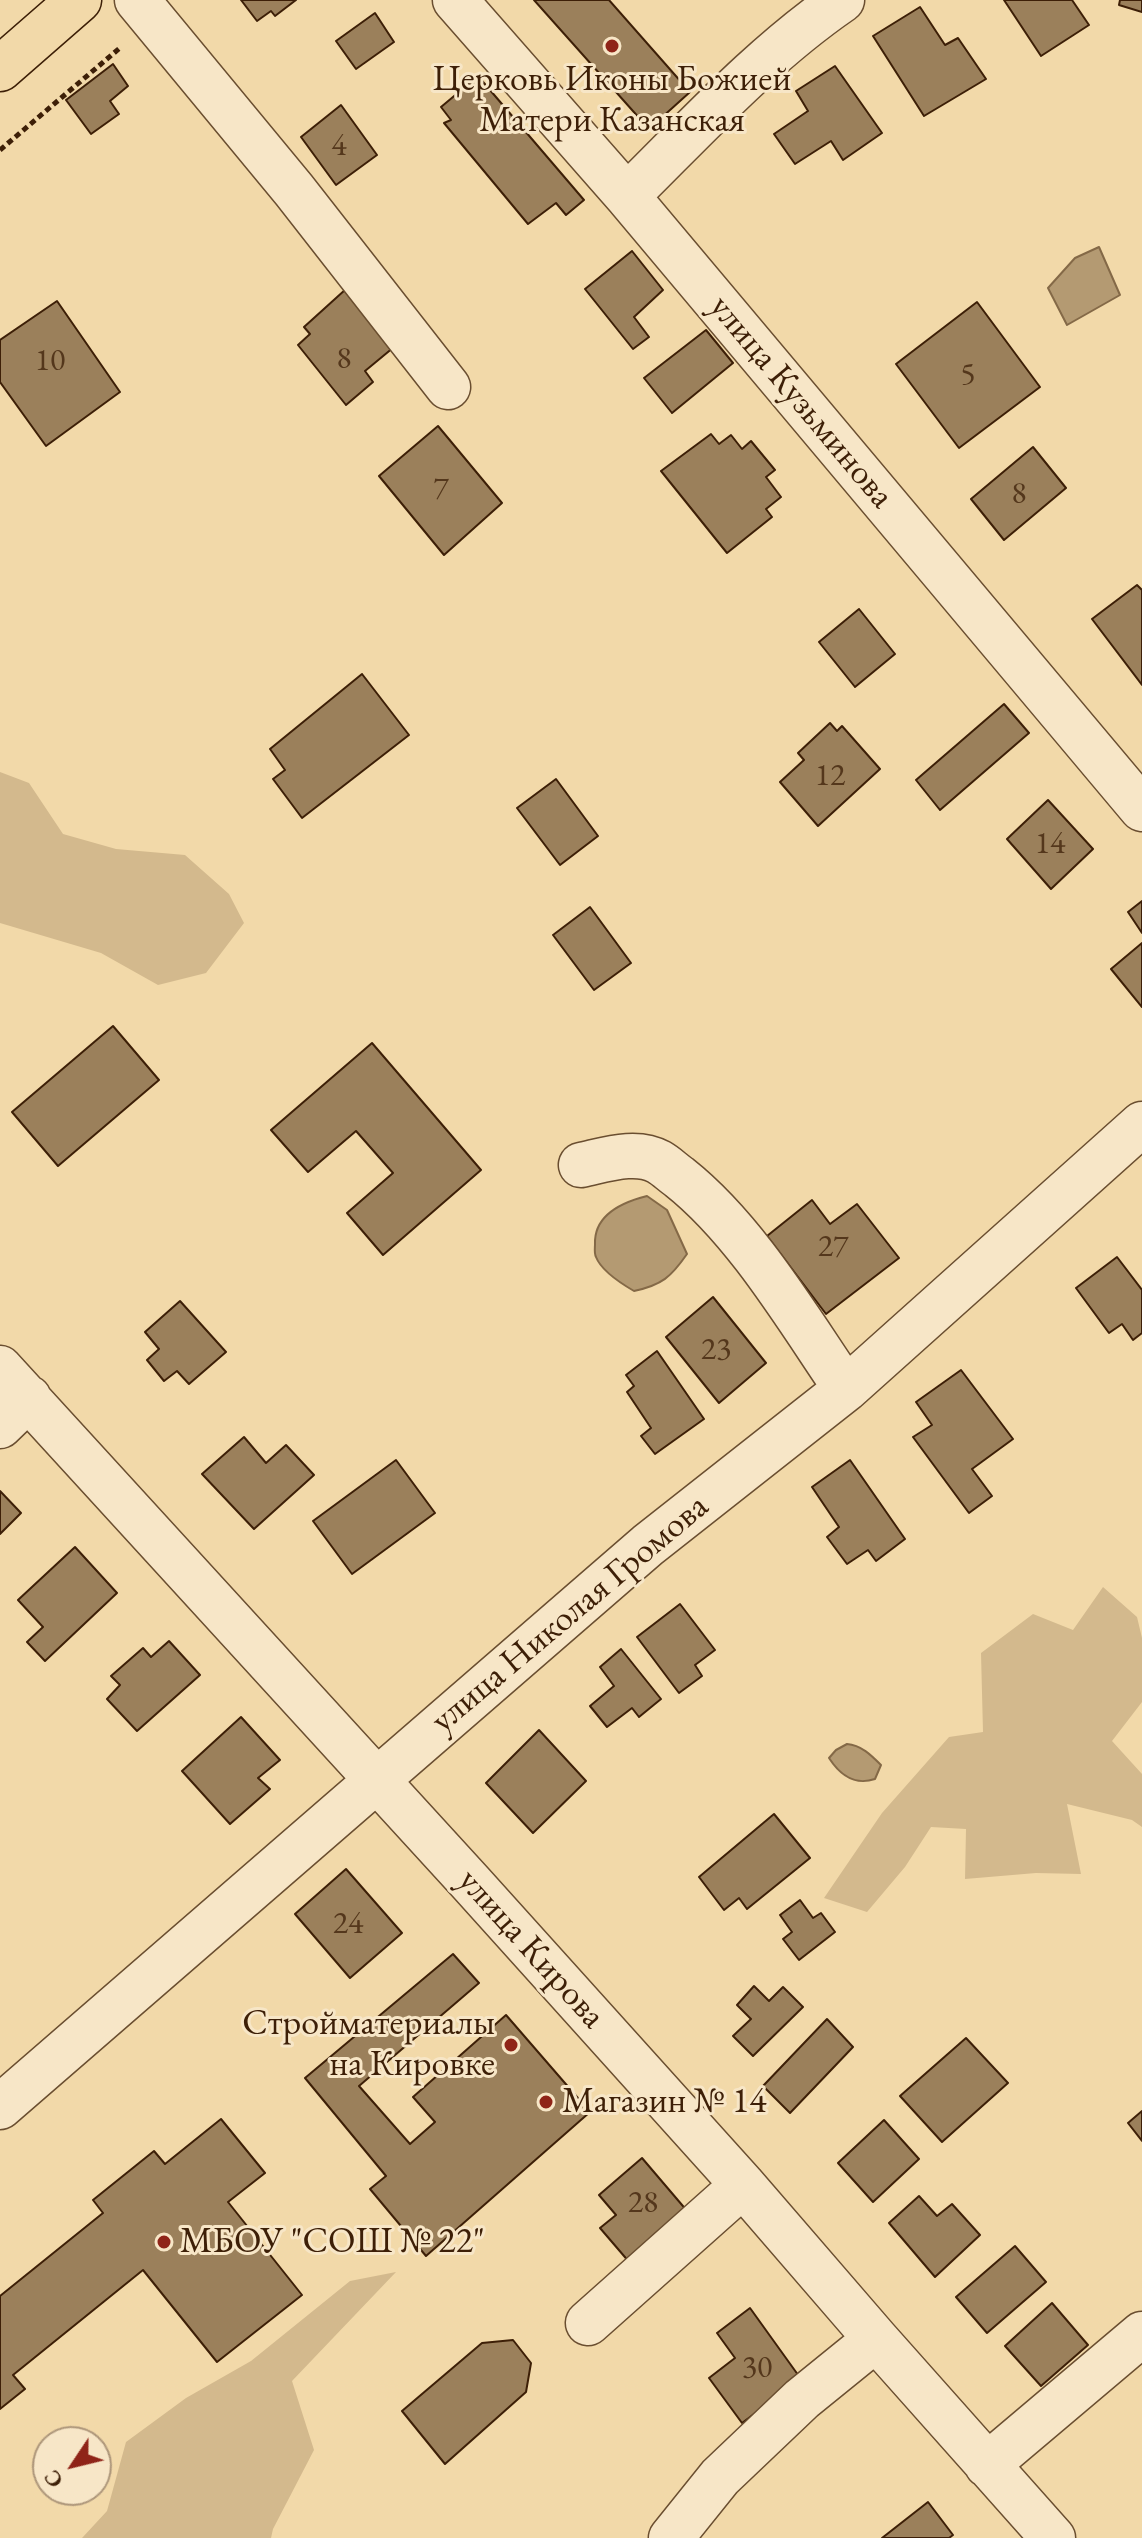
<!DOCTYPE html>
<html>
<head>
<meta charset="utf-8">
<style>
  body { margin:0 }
  #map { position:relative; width:1142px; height:2538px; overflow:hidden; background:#f2d9a9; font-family:"EB Garamond",serif }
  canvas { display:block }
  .north { position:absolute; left:32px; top:2426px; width:80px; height:80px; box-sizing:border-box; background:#f7e6c7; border:2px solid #ad967a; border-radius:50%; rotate:235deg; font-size:22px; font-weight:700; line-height:32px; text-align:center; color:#3d1f07 }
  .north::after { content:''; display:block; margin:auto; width:28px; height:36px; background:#8f2418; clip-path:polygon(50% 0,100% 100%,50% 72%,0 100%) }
</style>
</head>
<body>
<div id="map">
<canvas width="1142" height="2538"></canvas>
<div class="north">С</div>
</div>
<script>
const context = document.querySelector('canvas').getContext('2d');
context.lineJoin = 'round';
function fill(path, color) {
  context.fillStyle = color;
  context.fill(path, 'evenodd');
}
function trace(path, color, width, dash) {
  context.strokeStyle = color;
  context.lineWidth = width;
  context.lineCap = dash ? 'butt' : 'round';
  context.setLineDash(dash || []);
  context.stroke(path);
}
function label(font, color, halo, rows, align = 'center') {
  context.font = font + ' "EB Garamond",serif';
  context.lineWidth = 6;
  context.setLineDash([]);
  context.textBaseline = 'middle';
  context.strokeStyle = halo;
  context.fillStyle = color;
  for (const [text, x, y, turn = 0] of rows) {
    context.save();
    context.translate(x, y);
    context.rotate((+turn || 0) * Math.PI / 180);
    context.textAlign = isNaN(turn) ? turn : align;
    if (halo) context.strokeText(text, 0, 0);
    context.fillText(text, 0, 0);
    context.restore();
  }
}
fill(new Path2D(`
  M0,772L29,783L63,834L116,849L185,855L229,894L244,923L206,973L158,985L101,953L0,923Z
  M1103,1587L1137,1617L1142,1638V1702L1112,1741L1142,1774V1827L1132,1820L1067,1804L1081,1874L1036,1873L965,1879L966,1829L931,1827L905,1867L867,1912L824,1898L882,1813L949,1737L983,1732L981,1653L1033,1614L1073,1630Z
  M396,2272L292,2381L314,2450L273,2529L271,2538H82L107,2511L126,2442L186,2398L251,2361L350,2281Z`), '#d3b98d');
const water = new Path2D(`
  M1099,247L1120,295L1067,325L1048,288L1075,258Z
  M647,1196L667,1210L687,1254C671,1277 662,1285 634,1291C622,1284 601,1270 596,1257C594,1253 595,1248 595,1244C594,1215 623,1202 647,1196Z
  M847,1744C861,1745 871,1755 881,1765L875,1779C854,1786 840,1775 829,1758L836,1750Z`);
fill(water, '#b49a72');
trace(water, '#846947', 2);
const building = new Path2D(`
  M241,0H296L275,16L271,11L257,21Z
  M534,0H609L690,92L649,129Z
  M1004,0H1072L1089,25L1041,56Z
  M1120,0H1142V12L1119,5Z
  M920,7L945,45L958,38L986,79L924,116L873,36Z
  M375,13L394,42L356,69L336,41Z
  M113,64L128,86L110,101L119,114L91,134L66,100Z
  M835,66L882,133L843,160L831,141L795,164L774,134L808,111L796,91Z
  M478,76L584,200L566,215L556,203L528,224L444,123L451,120L441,107Z
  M341,105L377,155L336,185L301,137Z
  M632,251L663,290L634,317L649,337L633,349L585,289Z
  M346,289L394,347L365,371L373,382L346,405L298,345L310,334L304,327Z
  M57,301L120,392L46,446L0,382V340Z
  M977,302L1040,387L959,448L896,364Z
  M706,330L733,363L672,413L644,378Z
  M438,426L502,503L444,555L379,476Z
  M711,434L719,444L731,435L742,449L751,441L775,470L766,477L781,497L766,509L772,517L727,553L661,471Z
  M1033,447L1066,488L1004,540L971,499Z
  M1137,585L1142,590V685L1092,619Z
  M859,609L895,654L855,687L819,642Z
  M362,674L409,735L302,818L273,779L285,770L270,749Z
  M1004,704L1029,733L940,810L916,780Z
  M830,723L837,731L842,726L880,769L818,826L780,782L804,760L798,753Z
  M556,779L598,836L560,865L517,808Z
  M1048,800L1093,849L1051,889L1007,839Z
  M1142,901V933L1128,912Z
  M590,907L631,963L594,990L553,935Z
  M1142,943V1007L1111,969Z
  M113,1026L159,1080L58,1166L12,1112Z
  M372,1043L481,1170L383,1255L347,1213L393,1173L356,1131L308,1172L271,1130Z
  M812,1200L830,1224L857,1204L899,1258L826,1314L767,1236Z
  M1117,1257L1142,1290V1333L1133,1340L1122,1324L1109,1333L1076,1288Z
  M713,1297L766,1363L719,1403L666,1337Z
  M180,1301L226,1352L189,1384L177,1371L164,1381L147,1360L159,1349L145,1332Z
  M657,1351L704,1419L655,1454L641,1436L651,1428L627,1392L634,1386L626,1375Z
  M961,1370L1013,1439L972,1469L992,1496L969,1513L913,1437L932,1425L916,1402Z
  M244,1437L266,1463L286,1445L314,1475L254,1529L202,1474Z
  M396,1460L435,1513L352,1574L313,1521Z
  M850,1460L905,1539L876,1561L868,1550L847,1564L827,1537L839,1527L812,1487Z
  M0,1491L21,1513L0,1534Z
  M75,1547L117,1593L45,1661L27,1642L43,1627L18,1600Z
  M680,1604L715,1650L695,1665L702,1676L679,1693L637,1637Z
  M169,1641L200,1675L137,1731L107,1699L120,1685L111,1676L143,1648L151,1657Z
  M621,1649L661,1699L639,1717L632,1708L607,1727L590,1706L614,1686L600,1667Z
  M241,1717L280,1760L258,1778L270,1789L230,1824L182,1771Z
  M539,1730L586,1781L533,1833L486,1783Z
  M774,1814L810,1858L747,1909L739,1898L724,1910L699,1877Z
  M346,1869L402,1933L350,1978L295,1914Z
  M800,1900L813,1918L821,1913L835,1932L799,1960L783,1939L792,1932L780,1915Z
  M453,1954L479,1983L359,2086L410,2144L435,2122L413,2097L506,2015L590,2112L426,2256L370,2189L386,2176L305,2078Z
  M754,1986L769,2001L783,1987L803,2007L753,2056L733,2036L751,2019L737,2005Z
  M827,2019L853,2047L790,2113L763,2086Z
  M966,2038L1008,2083L942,2142L900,2096Z
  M1142,2111V2141L1128,2123Z
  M221,2119L265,2173L228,2202L302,2295L217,2362L143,2270L13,2375L25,2389L0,2409V2296L103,2213L93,2200L154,2151L165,2164Z
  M884,2120L919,2159L873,2202L838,2163Z
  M642,2158L688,2212L630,2263L600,2228L616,2215L599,2195Z
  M919,2196L937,2216L952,2204L980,2235L935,2277L889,2223Z
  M1015,2246L1046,2282L987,2333L956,2297Z
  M1052,2303L1088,2345L1041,2386L1005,2346Z
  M750,2308L801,2379L742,2423L709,2378L735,2358L717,2333Z
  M513,2340L531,2363L526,2392L445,2464L402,2411L482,2343Z
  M928,2502L953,2535L949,2538H882Z`);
fill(building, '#9b805b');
trace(building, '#3d1f07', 2);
const minor = new Path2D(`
  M137,0L294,190L448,387
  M455,0L627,196L1142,809
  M627,196C696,128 762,55 842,0
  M581,1165C605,1160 636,1149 659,1162C666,1166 672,1172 679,1177C746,1230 798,1319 846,1389
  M0,1368L471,1883L743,2185L876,2339L1053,2538
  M0,1426L29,1398
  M0,2107L648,1545L846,1389L1142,1124
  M588,2323L743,2185
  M987,2465L1142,2334
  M671,2538L720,2477L802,2399L876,2339`);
const major = new Path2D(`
  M0,69L79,0`);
trace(minor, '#6a4e30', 47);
trace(major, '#3d1f07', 47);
trace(new Path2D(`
  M0,150L121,47`), '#3d1f07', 5, [6, 4]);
trace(minor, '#f7e6c7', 44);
trace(major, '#f2d9a9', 44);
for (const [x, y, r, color] of [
  [612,46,8,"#8f2418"],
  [511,2045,8,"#8f2418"],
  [546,2102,8,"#8f2418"],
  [164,2242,8,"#8f2418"]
]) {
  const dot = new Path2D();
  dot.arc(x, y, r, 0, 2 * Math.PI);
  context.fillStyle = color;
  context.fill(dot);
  trace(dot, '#f7e6c7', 3);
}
label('32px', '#54371c', null, [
  ["4",339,146],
  ["8",344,359],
  ["10",50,361],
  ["5",968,375],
  ["7",441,489],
  ["8",1019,494],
  ["12",830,776],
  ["14",1050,844],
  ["27",833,1247],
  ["23",716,1350],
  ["24",348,1924],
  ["28",643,2203],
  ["30",757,2368]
]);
label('36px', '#3d1f07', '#f7e6c7', [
  ["Церковь Иконы Божией",612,80,"center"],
  ["Матери Казанская",612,121,"center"],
  ["Стройматериалы",495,2024,"right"],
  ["на Кировке",495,2065,"right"],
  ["Магазин № 14",562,2102],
  ["МБОУ \"СОШ № 22\"",180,2242]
], 'left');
label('36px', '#3d1f07', '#f7e6c7', [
  ["улица Кузьминова",801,402,50],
  ["улица Николая Громова",570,1614,-40],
  ["улица Кирова",531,1949,48]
]);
</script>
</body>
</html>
